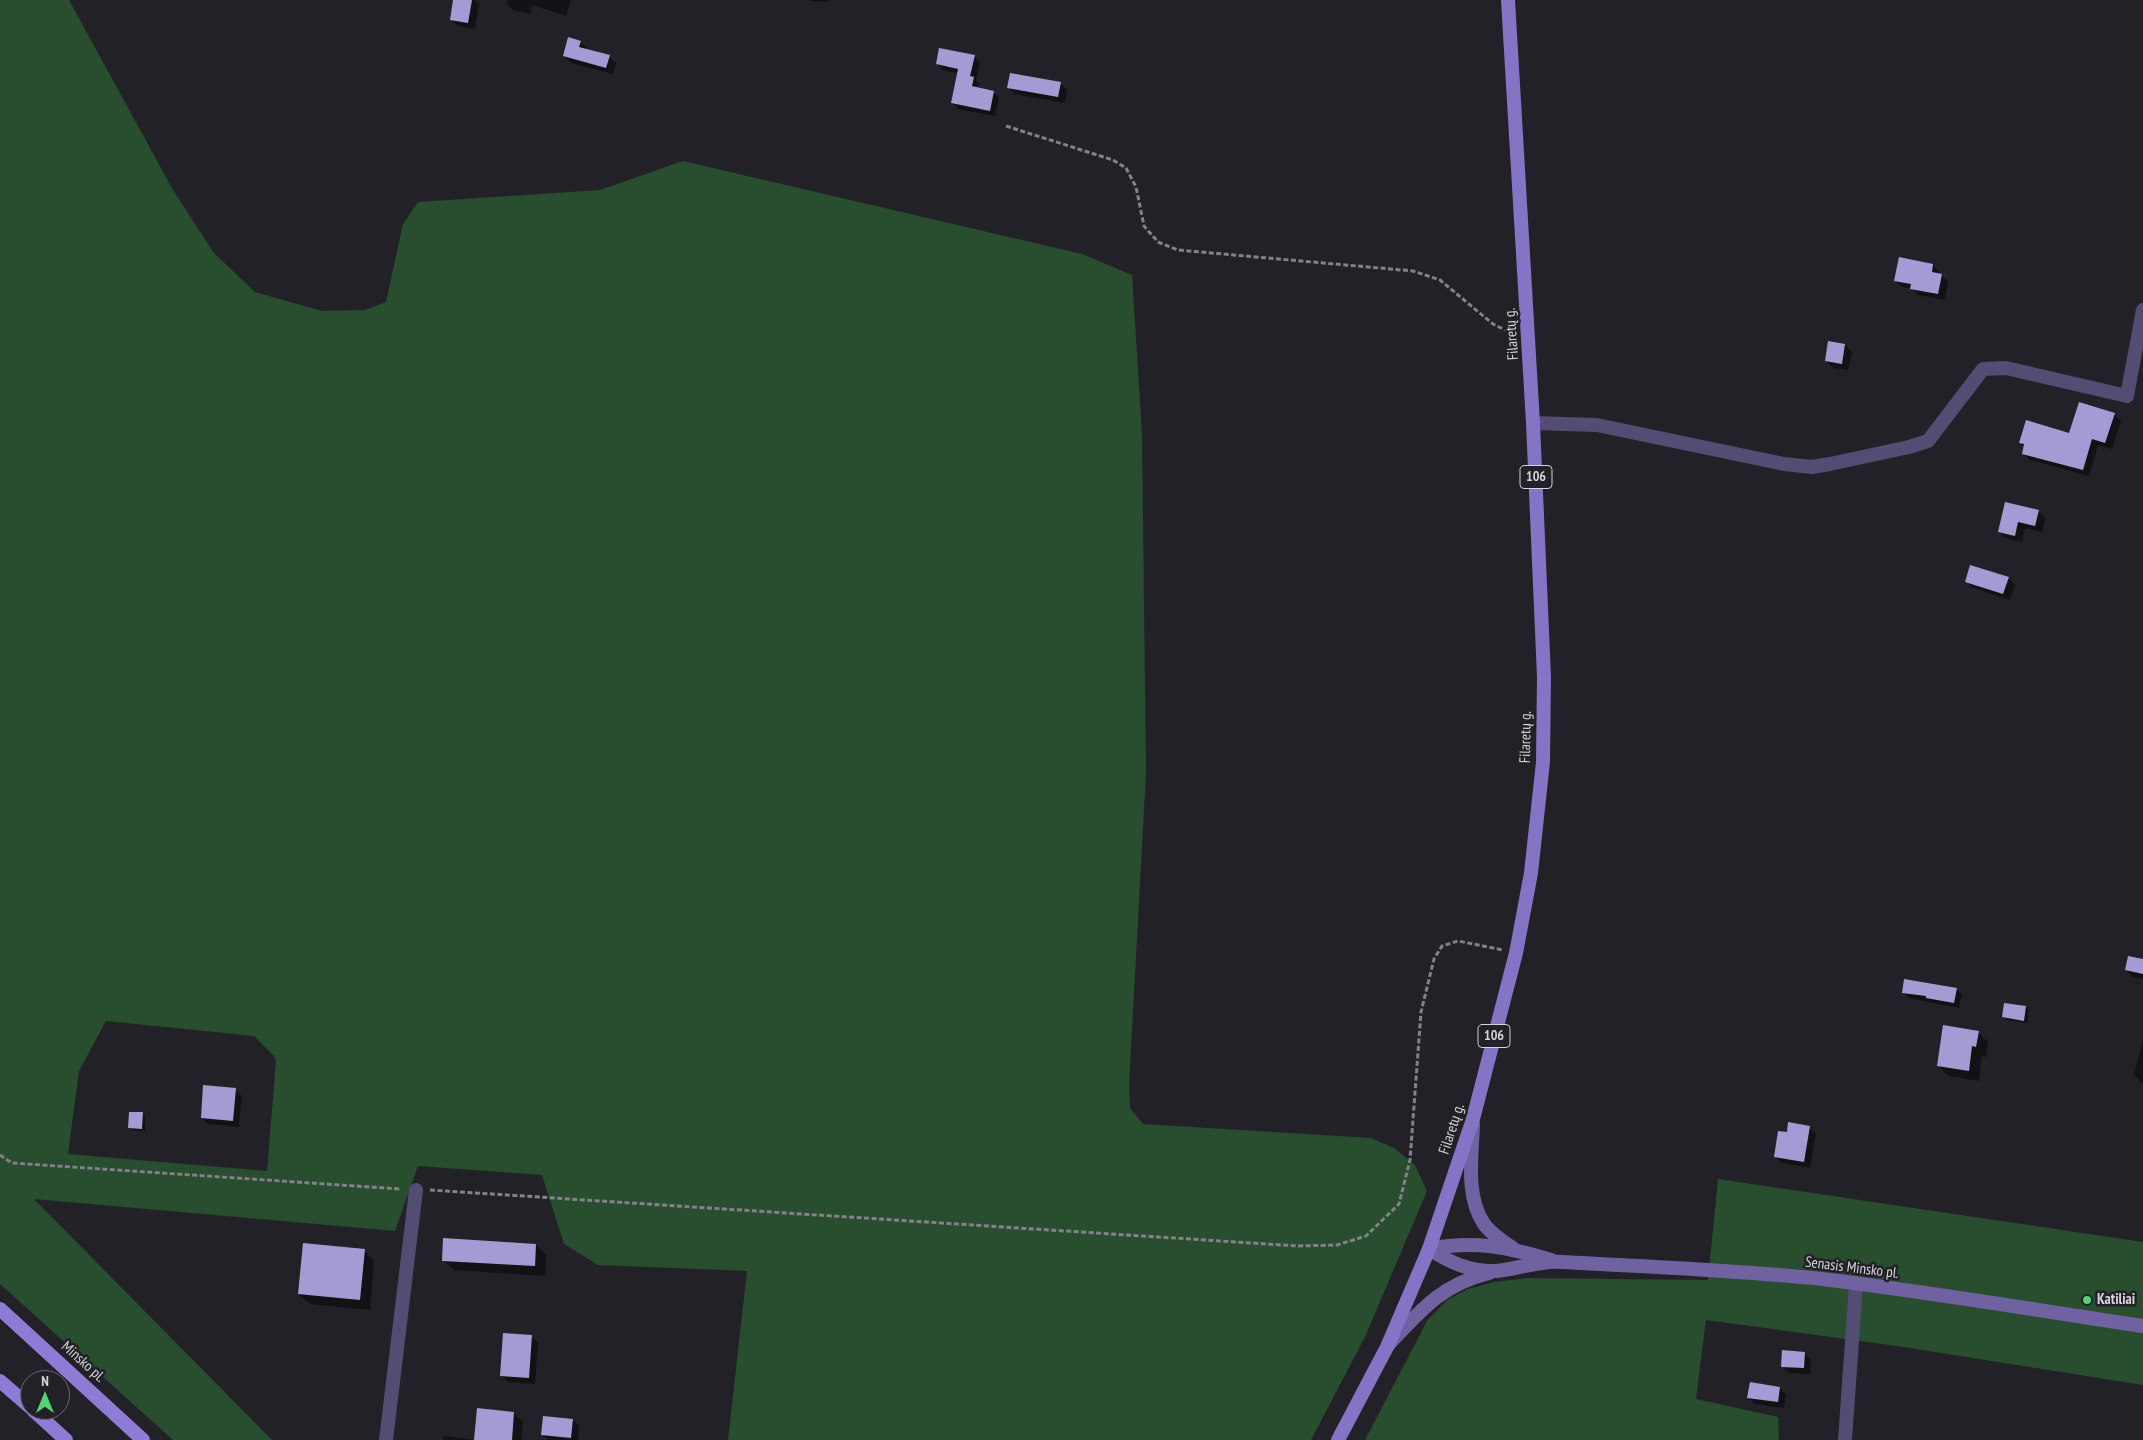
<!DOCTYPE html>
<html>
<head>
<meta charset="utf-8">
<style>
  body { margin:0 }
  #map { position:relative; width:2143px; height:1440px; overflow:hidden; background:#222127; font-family:"PT Sans Narrow",sans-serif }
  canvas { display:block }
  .north { position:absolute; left:20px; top:1370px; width:50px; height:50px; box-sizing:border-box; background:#222127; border:1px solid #6a696e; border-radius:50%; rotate:0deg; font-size:14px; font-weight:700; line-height:20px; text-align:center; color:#d5d4d8 }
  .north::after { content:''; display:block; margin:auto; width:18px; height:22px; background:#51d674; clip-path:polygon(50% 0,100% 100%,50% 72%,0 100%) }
</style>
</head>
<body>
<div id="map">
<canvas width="2143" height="1440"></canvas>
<div class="north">N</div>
</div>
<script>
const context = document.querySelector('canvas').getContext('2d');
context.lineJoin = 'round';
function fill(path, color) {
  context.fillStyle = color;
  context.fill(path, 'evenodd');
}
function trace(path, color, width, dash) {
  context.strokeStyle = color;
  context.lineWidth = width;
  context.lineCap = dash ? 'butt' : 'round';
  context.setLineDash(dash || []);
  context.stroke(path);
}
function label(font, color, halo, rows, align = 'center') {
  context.font = font + ' "PT Sans Narrow",sans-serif';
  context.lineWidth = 5;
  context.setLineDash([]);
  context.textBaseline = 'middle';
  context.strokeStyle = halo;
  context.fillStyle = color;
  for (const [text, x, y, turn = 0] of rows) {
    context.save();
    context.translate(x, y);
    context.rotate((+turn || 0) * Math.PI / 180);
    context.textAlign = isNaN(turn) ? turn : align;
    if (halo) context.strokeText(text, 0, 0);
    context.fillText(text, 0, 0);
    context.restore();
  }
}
fill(new Path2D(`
  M0,0H69L173,190L214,253L255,292L322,311L365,310L386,302L403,224L418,202L600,190L683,161L1082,254L1132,275L1142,434L1146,773L1129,1085L1130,1108L1143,1124L1371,1138L1394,1148L1415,1165L1427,1191L1365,1337L1311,1440H728L747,1271L598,1265L564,1244L542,1175L418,1166L395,1231L34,1199L272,1440H173L0,1284ZM106,1021L254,1036L274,1056L276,1061L267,1171L68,1154L79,1071Z
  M1718,1179L2143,1242V1385L1897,1346L1706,1320L1696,1399L1778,1417L1779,1440H1365L1427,1321L1447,1300L1468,1289L1494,1282L1527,1278L1708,1280Z`), '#284d2f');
fill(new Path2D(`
  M454,0H475L479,4L475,29L458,26L451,20Z
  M508,0H571L566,16L532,5L530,14L513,10L507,4Z
  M810,0H828V2L811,1Z
  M580,42L587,48L586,50L609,57L616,63L613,74L571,63L564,56Z
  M974,57L980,62L976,80L979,84L978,89L993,92L999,98L995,116L958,109L952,103L958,73L943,70L937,64Z
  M1060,83L1067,89L1065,103L1015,94L1009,88Z
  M1933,265L1939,272V274L1948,281L1945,300L1918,295L1912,289L1902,287L1895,281Z
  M1829,342L1845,345L1852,352L1848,370L1833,368L1826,361Z
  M2114,414L2121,421L2112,449L2098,445L2089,476L2030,460L2023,453L2025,447L2020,442L2070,434Z
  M2038,511L2045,518L2042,532L2025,528L2022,542L2006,538L1999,532Z
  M2008,578L2015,585L2010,600L1973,588L1966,582Z
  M2143,960V979L2133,977L2126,970Z
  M1956,989L1962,994L1959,1008L1909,998L1903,992Z
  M2026,1007L2029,1010L2027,1023L2006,1020L2004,1017Z
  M1978,1032L1988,1042L1986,1057L1982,1056L1979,1081L1949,1076L1938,1066Z
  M2143,1040V1084L2134,1075Z
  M235,1090L242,1096L239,1127L208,1124L202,1118Z
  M142,1113L145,1116V1131L132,1130L129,1127Z
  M1809,1127L1816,1134L1810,1168L1782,1163L1776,1157Z
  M536,1245L546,1255L545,1276L454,1270L443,1260Z
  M364,1251L374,1261L370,1310L310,1304L299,1294Z
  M531,1336L538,1343L535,1384L508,1382L501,1375Z
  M1804,1353L1811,1360L1810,1374L1789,1373L1782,1366Z
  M1780,1388L1786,1395L1784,1408L1755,1404L1748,1397Z
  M514,1413L523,1422L521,1440H475Z
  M573,1420L579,1426L578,1440H548L542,1434Z
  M444,1436L475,1440H443Z`), '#0007');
fill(new Path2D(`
  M453,0H472L468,23L450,20Z
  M568,37L581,41L579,47L610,55L606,68L563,56Z
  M939,48L975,55L970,76L974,77L972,86L994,91L990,111L951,103L958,69L936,64Z
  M1010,73L1061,82L1058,97L1007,88Z
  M1899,257L1933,264L1932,272L1942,274L1938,294L1910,289L1911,284L1894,281Z
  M1828,341L1845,344L1842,364L1825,361Z
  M2079,402L2115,413L2105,443L2092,439L2083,470L2022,454L2024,444L2019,443L2026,420L2069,433Z
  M2005,502L2039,510L2035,526L2018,522L2015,536L1998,532Z
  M1970,565L2009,577L2003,594L1965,582Z
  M2128,956L2143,959V974L2125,970Z
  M1904,979L1957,988L1954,1003L1926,998V996L1902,993Z
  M2004,1003L2026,1006L2024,1021L2002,1017Z
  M1943,1025L1979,1031L1976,1047L1972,1046L1969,1071L1937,1066Z
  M203,1085L236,1088L233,1121L201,1118Z
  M129,1112H143L142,1129L128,1128Z
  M1788,1122L1810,1126L1804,1162L1774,1157L1778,1131L1787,1132Z
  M443,1238L536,1244L535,1266L442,1261Z
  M303,1243L365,1249L360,1300L298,1294Z
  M503,1333L532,1335L529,1378L500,1376Z
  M1782,1350L1805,1352L1804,1368L1781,1367Z
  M1750,1382L1780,1387L1778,1402L1747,1398Z
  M477,1408L514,1412L512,1440H474Z
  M543,1416L573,1419L571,1438L541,1435Z`), '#a59bd4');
trace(new Path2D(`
  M1006,126L1113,160L1126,168L1136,187L1144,226L1158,242L1178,250L1413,271L1440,280L1493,324L1513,334
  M0,1155L12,1163L401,1189
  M430,1190L1298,1246L1337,1245L1366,1236L1399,1204L1410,1160L1421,1012L1434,959L1442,946L1458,941L1503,950`), '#838287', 3, [5, 2.5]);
trace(new Path2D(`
  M1533,423L1597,425L1784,464L1812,467L1830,464L1909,447L1928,441L1983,369L2006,368L2127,396L2143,310
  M386,1440L416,1190
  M1845,1440L1856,1284`), '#544c73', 14);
trace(new Path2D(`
  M1473,1124C1472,1155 1465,1196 1484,1224C1491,1234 1504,1242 1514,1249
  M1429,1249C1449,1262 1470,1272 1496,1271C1518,1269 1540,1260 1563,1262C1649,1267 1736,1270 1822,1279C1929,1292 2036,1310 2143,1326
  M1429,1249C1474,1240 1508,1247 1551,1260
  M1389,1344C1421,1310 1441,1285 1489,1273`), '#7062a1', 14);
trace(new Path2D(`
  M1338,1440L1387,1347L1429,1249L1473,1119L1516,953L1531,873L1543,762L1544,677L1533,423L1508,0`), '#8573c5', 14);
trace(new Path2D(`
  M0,1309L143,1440
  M0,1381L30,1407
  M33,1410L66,1440`), '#8f7bd5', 14);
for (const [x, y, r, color] of [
  [2087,1300,5,"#51d674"]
]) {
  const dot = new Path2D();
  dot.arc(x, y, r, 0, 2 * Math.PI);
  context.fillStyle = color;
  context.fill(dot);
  trace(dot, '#222127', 2);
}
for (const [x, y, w] of [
  [1536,477,32],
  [1494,1036,32]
]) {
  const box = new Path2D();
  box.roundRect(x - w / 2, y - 11.5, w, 23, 4);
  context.fillStyle = '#222127';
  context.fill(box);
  trace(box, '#d5d4d8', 1);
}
label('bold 14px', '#d5d4d8', null, [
  ["106",1536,477],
  ["106",1494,1036]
]);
label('15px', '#d5d4d8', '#222127', [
  ["Filaretų g.",1512,334,-94],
  ["Filaretų g.",1526,737,-89],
  ["Filaretų g.",1452,1129,-72],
  ["Senasis Minsko pl.",1852,1268,7],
  ["Minsko pl.",83,1362,42]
]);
label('bold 15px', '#d5d4d8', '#222127', [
  ["Katiliai",2097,1300]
], 'left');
</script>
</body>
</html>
